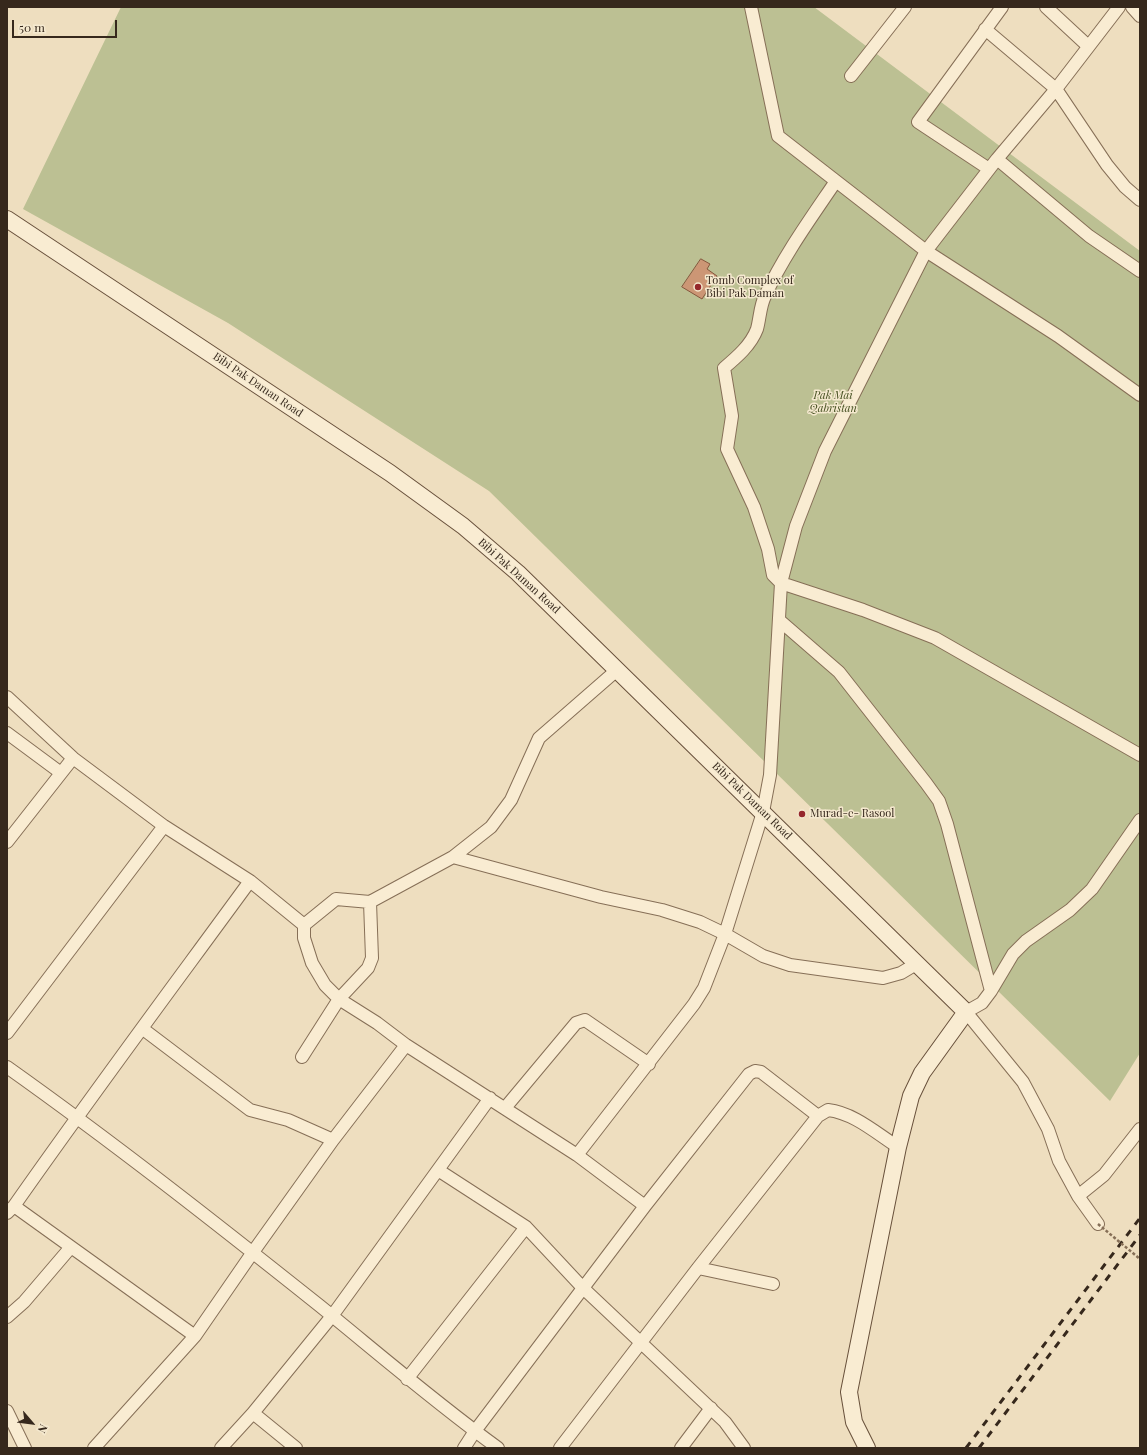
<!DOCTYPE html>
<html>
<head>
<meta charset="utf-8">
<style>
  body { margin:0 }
  #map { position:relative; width:1147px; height:1455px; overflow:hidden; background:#eedebf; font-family:"Playfair Display",serif }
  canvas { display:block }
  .frame { position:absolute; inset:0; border:8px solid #36281c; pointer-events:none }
  .north { position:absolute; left:12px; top:1403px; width:40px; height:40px; -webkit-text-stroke:3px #f5e9cf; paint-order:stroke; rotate:118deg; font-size:11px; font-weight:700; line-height:16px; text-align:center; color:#36281c }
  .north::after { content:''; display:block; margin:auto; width:14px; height:18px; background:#36281c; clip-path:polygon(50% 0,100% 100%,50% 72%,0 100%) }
  .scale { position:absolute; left:12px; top:20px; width:105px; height:18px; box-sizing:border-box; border:2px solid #36281c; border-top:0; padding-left:5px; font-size:12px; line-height:14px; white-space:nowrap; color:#36281c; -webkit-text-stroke:3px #f5e9cf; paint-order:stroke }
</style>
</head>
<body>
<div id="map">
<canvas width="1147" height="1455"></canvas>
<div class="frame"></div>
<div class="north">N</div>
<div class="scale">50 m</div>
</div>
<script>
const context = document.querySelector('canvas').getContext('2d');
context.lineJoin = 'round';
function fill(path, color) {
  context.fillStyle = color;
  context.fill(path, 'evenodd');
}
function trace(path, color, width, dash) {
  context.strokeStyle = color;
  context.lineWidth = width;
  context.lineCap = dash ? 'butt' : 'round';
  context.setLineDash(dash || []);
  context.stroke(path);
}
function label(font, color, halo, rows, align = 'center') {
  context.font = font + ' "Playfair Display",serif';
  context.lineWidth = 3;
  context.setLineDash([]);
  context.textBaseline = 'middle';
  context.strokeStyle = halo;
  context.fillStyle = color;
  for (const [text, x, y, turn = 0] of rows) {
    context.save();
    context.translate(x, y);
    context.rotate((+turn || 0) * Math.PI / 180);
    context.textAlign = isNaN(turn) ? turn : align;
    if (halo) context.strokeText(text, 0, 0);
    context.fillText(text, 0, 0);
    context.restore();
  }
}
fill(new Path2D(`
  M121,7H814L1140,251V1053L1110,1101L489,491L228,323L23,209Z`), '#bcc093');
const building = new Path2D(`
  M701,259L710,264L707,269L717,276L702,299L682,287Z`);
fill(building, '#cc9675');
trace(building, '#85573d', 1);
const street = new Path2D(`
  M751,7L778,136L926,251L1058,336L1140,395
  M1046,7L1088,46
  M1132,7L1140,16
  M985,29L1056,89L1107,165L1125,187L1140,200
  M851,76L905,7
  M997,159L1089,236L1140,271
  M989,169L918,122L1002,7
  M836,181C811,218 784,255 765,296C760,306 760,318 757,329C751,345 737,357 724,368L732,416L727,449L754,507L768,549L773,575L781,583L863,610L935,638L1140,755
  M779,620L839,672L926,783L939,801L947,824L991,991
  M7,697L73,758L164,826L250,881L304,925V938L312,963L325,985L339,999L377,1023L406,1045L577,1155L645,1206
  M7,733L61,773
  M7,842L73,758
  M453,857L601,897L662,910L700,922L725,934L763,956L790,965L883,978L901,973L916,964
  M304,925L336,899L370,902L453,857L491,827L511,800L539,738L617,670
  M143,1029L250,1110L288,1120L333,1140
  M7,1033L164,826
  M302,1057L339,999L368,968L372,958L370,902
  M7,1067C114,1143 217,1224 320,1306C379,1354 436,1403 498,1448
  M505,1108L576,1023L585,1020L649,1064
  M577,1155L694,1004L704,988L725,934L763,812L770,775L781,583L796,526L825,451L926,251L997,159L1056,89L1119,7
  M438,1170L526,1227L583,1288L725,1422L744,1448
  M1078,1196L1104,1175L1140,1129
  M14,1206L195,1336
  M7,1213L14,1206C91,1096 171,989 250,881
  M1098,1224L1078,1196L1059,1161L1048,1129L1023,1082L966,1012L982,1003L991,991L1013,954L1026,941L1070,910L1092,889L1140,820
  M698,1268L773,1284
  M7,1317L24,1302L71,1247
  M407,1379L526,1227
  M7,1411L25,1448
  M253,1413L296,1448
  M94,1448L195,1336L253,1252L333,1140L406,1045
  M221,1448L253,1413L332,1316L490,1098
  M464,1448L475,1431L645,1206L749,1074L755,1071L761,1072L818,1116
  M560,1448L698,1268L818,1116L828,1110C854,1113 876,1133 898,1147
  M681,1448L711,1408`);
const secondary = new Path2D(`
  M7,219L390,473L463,526L518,573L966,1012L922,1073L911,1096L898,1147L849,1392L854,1422L867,1448`);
trace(street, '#866f57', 14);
trace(secondary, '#68503b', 18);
trace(street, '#f9ecd2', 12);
trace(secondary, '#f9ecd2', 16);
trace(new Path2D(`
  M966,1448L1140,1218
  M979,1448L1140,1235`), '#36281c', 3, [7, 7]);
trace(new Path2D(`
  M1098,1224L1140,1259`), '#866f57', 2.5, [3, 2]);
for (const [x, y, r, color] of [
  [698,287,4,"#95272c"],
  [802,814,4,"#95272c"]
]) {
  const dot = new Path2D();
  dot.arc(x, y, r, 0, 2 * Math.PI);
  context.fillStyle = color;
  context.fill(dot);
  trace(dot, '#f5e9cf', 1.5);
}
label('11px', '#36281c', '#f5e9cf', [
  ["Tomb Complex of",706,281],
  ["Bibi Pak Daman",706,294],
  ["Murad-e- Rasool",810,814]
], 'left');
label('11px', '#36281c', '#f5e9cf', [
  ["Bibi Pak Daman Road",258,385,34],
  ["Bibi Pak Daman Road",519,576,42],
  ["Bibi Pak Daman Road",752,801,44]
]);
label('italic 11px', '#485223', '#f5e9cf', [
  ["Pak Mai",833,396],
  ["Qabristan",833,409]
]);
</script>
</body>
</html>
